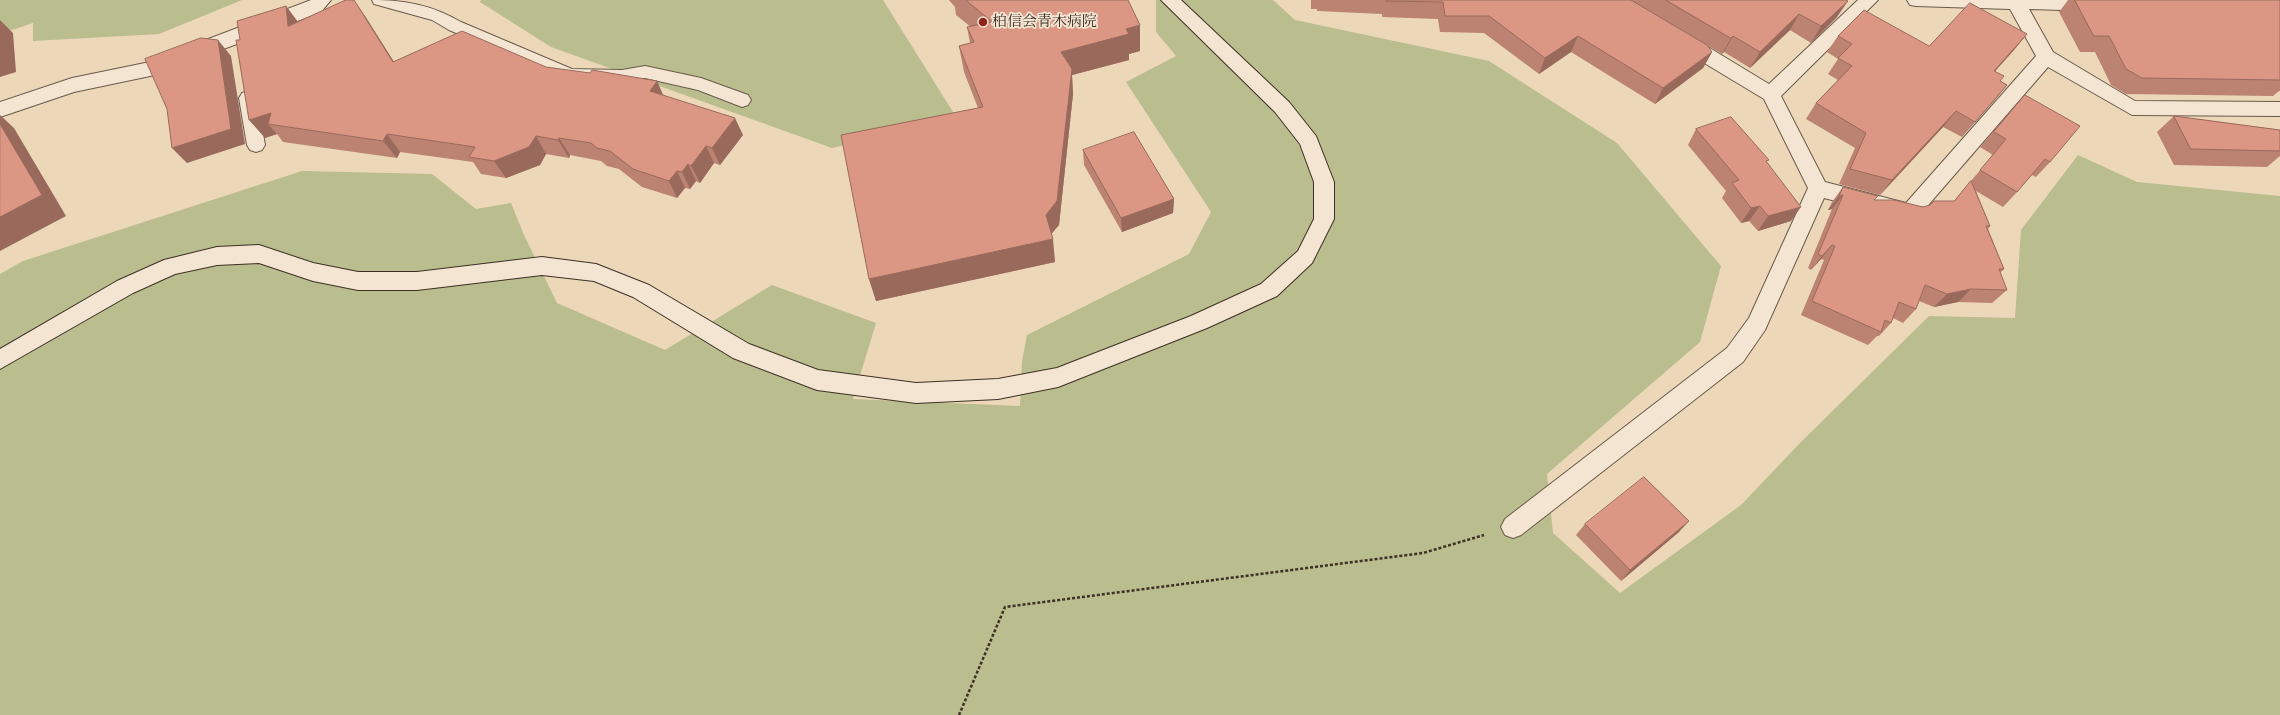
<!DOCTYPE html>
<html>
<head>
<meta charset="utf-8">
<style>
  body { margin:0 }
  canvas { display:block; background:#ecd7b9 }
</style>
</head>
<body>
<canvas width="2280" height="715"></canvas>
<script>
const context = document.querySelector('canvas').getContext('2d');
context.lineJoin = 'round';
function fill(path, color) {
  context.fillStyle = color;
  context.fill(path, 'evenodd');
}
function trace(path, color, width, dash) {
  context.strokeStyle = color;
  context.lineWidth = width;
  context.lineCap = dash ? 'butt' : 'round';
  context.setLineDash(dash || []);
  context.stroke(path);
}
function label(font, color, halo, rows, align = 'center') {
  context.font = font + ' "IM FELL Great Primer","Noto Serif JP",serif';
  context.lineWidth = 3.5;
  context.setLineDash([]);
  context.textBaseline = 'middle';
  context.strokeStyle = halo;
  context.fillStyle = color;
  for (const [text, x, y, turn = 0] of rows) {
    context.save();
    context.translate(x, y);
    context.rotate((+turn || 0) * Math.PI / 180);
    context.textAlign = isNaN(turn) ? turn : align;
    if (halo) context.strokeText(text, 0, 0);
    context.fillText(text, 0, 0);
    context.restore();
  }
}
fill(new Path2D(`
  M0,0H242L159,34L33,41V23L0,34Z
  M481,0H883L958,120L832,148L551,47L480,2Z
  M1156,0H1273L1295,20L1489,61L1617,143L1721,266L1700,342L1547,474L1553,533L1620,593L1741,505L1800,443L1929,316L2015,318L2021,230L2078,155L2137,182L2280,196V715H0V274L23,261L302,171L432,174L476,209L511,203L524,235L557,303L665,350L772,285L876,323L853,399L1020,406L1022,361L1027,335L1189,254L1211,212L1126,82L1176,56L1156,32Z`), '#babd8d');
const lane = new Path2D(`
  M372,0C405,0 432,5 461,22L572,69L622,70L645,66L701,78L748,95L751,100L748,105L742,107L698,90L645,78L622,82L570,81L449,30L432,20L374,4Z
  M248,91L254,93L257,98L265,145L262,150L256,152L250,150L247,145L239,98L242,93Z`);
const street = new Path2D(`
  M311,0H331L321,12L155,75L74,92L0,117V102L72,78L145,63Z
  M1858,0H1878L1781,96L1825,182L1906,203L2036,56L2010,9L1916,6L1910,5L1907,0H2102L2104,4L2101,9L2095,11L2029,9L2053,52L2135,101L2280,102V116L2132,115L2048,67L1917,218L1910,220L1824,198L1765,330L1743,362L1521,535L1513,538L1505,535L1501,527L1505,519L1727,348L1749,318L1808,188L1764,99L1676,46L1674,41L1676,36L1683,34L1690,36L1769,84Z`);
const secondary = new Path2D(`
  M1161,0H1181L1289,102L1316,136L1334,182V219L1312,263L1277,296L1207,328L1058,387L998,399L916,403L817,390L733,358L633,297L594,281L542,275L417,290H358L313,281L259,263L217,265L175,274L133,293L0,369V349L117,281L164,260L217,247L259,245L313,263L358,272H417L542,257L596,264L649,285L749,344L818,370L916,383L998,379L1057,368L1191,316L1261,284L1298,251L1314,219V182L1300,144L1275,112Z`);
trace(lane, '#695a4a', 2);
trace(street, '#695a4a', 2);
trace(secondary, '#3d3025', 2);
trace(new Path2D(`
  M959,715L1005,607L1423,553L1484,535`), '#3d3025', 2.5, [3, 2]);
fill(lane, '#f3e5d2');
fill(street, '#f3e5d2');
fill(secondary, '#f3e5d2');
fill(new Path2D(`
  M949,0H1128L1140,51L1129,54V60L1072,75L1073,94L1059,225L1051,234L1055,262L876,301L869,279L978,108L964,72L959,46L970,43L967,27H971L956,15L955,7Z
  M1311,0H1846L1837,17L1811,43L1790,30L1750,68L1724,52L1722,54L1707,45L1712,52L1703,68L1655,104L1571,52L1539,74L1484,33L1440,32L1438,19L1382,17V14L1317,11V9H1311Z
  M2068,0H2280V91H2279L2273,96L2126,94L2111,85L2095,52H2080L2059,12Z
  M286,6L298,22L365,16L394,62L546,67L664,95L743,135L720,165L714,163L700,183L696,181L690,189L685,188L677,198L642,187L619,169L607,166L601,161L570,155L569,158L546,154L540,165L506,178L481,174L473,162L400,152L397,158L283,142L277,134L265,138L240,40Z
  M2027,34L2014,50L1995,71L2000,81L2007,85L1962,137L1943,127L1880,195L1839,184L1855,148L1806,119L1816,103L1838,80L1828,74L1838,59L1827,52L1838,36L1929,46Z
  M2025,95L2050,162L2036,177L2032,175L2017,192L2003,207L1976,191L1990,226L1988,229L2004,269L2000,273L2007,290L1992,303L1958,302L1934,307L1919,301L1916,309L1903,323L1893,318L1891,323L1879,336H1877L1868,345L1801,315L1824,260L1821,259L1811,270L1808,268L1832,209L1828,210L1832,202L1843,187L1878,196L1874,200L1923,207L1954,201L1993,155L1980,147Z
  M2174,116L2280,130V156L2267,167L2174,165L2157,132Z
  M1696,129L1767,162L1791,221L1758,231L1749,221L1741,223L1722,198L1726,191L1688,145Z
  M1083,150L1174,199L1173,213L1122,232L1084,165Z
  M1585,524L1679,532L1621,581L1576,535Z`), '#bc8272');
fill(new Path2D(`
  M354,0L365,16L406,81L393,62Z
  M1848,1L1837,17L1811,43L1821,26Z
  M286,6L300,25L288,26Z
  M1799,14L1790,30L1750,68L1760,52Z
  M0,20L13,33L16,72L0,77Z
  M1140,25V51L1129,54V60L1072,75L1073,94L1059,225L1048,238L1046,215L1061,52L1126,29Z
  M2027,34L2014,50L1981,87L1994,71Z
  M1578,36L1571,52L1539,74L1545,58Z
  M1733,36L1724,52L1722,54L1731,38Z
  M218,40L231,56L245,144L187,163L172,148Z
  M1712,52L1703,68L1655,104L1663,88Z
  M657,81L665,99L650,91Z
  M2007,85L1994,101L1962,137L1975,122Z
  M1956,111L1943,127L1880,195L1892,180Z
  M271,113L268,124L277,134L265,138L249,120Z
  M0,115L14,128L66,216L0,251Z
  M735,118L743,135L720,165L712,148Z
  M387,134L400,152L397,158L383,141Z
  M536,136L546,154L540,165L506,178L494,161Z
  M559,138L570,155L569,158L558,140Z
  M706,146L714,163L700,183L691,166Z
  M688,164L696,181L690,189L682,172Z
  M677,171L685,188L677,198L669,181Z
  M1843,195L1832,209L1828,210L1839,196Z
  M1174,199L1173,213L1122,232L1121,218Z
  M1760,206L1749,221L1741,223L1751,208Z
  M1801,207L1791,221L1758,231L1768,216Z
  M1053,239L1055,262L876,301L869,279Z
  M1832,245L1821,259L1811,270L1822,256Z
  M1971,289L1958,302L1934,307L1947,294Z
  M1689,521L1679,532L1621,581L1630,570Z`), '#996a5c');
const building = new Path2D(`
  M346,0H354L393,62L462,31L546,67L590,73L592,70L657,81L650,91L735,118L712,148L706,146L691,166L688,164L682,172L677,171L669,181L633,169L610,151L597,148L591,143L559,138L558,140L536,136L529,147L494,161L469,157L475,147L387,134L383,141L268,124L271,113L249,120L236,40H240L237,21L286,6L288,26Z
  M966,0H1128L1140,25L1126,29L1129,34L1061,52L1072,69L1057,201L1046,215L1053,239L869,279L841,135L983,107L959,46L974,42L967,27L992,22Z
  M1386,0H1631L1707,45L1712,52L1663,88L1578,36L1545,58L1489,16H1445L1443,2L1386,1Z
  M1666,0H1846L1848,1L1821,26L1799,14L1760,52L1733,36L1731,38Z
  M2075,0H2280V80L2142,78L2126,69L2109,36H2094Z
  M1970,3L2027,34L1994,71L2004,76L2000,81L2007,85L1975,122L1956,111L1892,180L1850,169L1866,133L1816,103L1852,66L1838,58L1852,44L1838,36L1864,10L1929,46Z
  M201,38L218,40L231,129L172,148L167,109L145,59Z
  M2025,95L2080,126L2050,162L2045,159L2017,192L1980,170L2006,139L1994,132Z
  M2174,116L2280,130V151L2191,149Z
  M1731,117L1769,160L1766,161L1801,207L1768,216L1760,206L1751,208L1732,183L1739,180L1696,129Z
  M0,124L42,195L0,217Z
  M1134,132L1174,199L1121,218L1083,150Z
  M1971,181L1990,226H1986L2004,269H1999L2007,290L1971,289L1947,294L1925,285L1916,309L1899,302L1891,323L1885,320L1881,332L1812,301L1835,246L1832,245L1822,256L1818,254L1843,195L1839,196L1843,187L1878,196L1874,200H1894L1923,207L1930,205L1934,201H1954Z
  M1644,477L1689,521L1630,570L1585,524Z`);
fill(building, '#db9784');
trace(building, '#996a5c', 1);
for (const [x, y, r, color] of [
  [983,22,5,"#8f2418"]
]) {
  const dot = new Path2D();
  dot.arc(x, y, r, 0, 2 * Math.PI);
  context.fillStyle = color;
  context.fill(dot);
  trace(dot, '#f3e5d2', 1.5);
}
label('15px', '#3d3025', '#f3e5d2', [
  ["柏信会青木病院",992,22]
], 'left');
</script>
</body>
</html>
